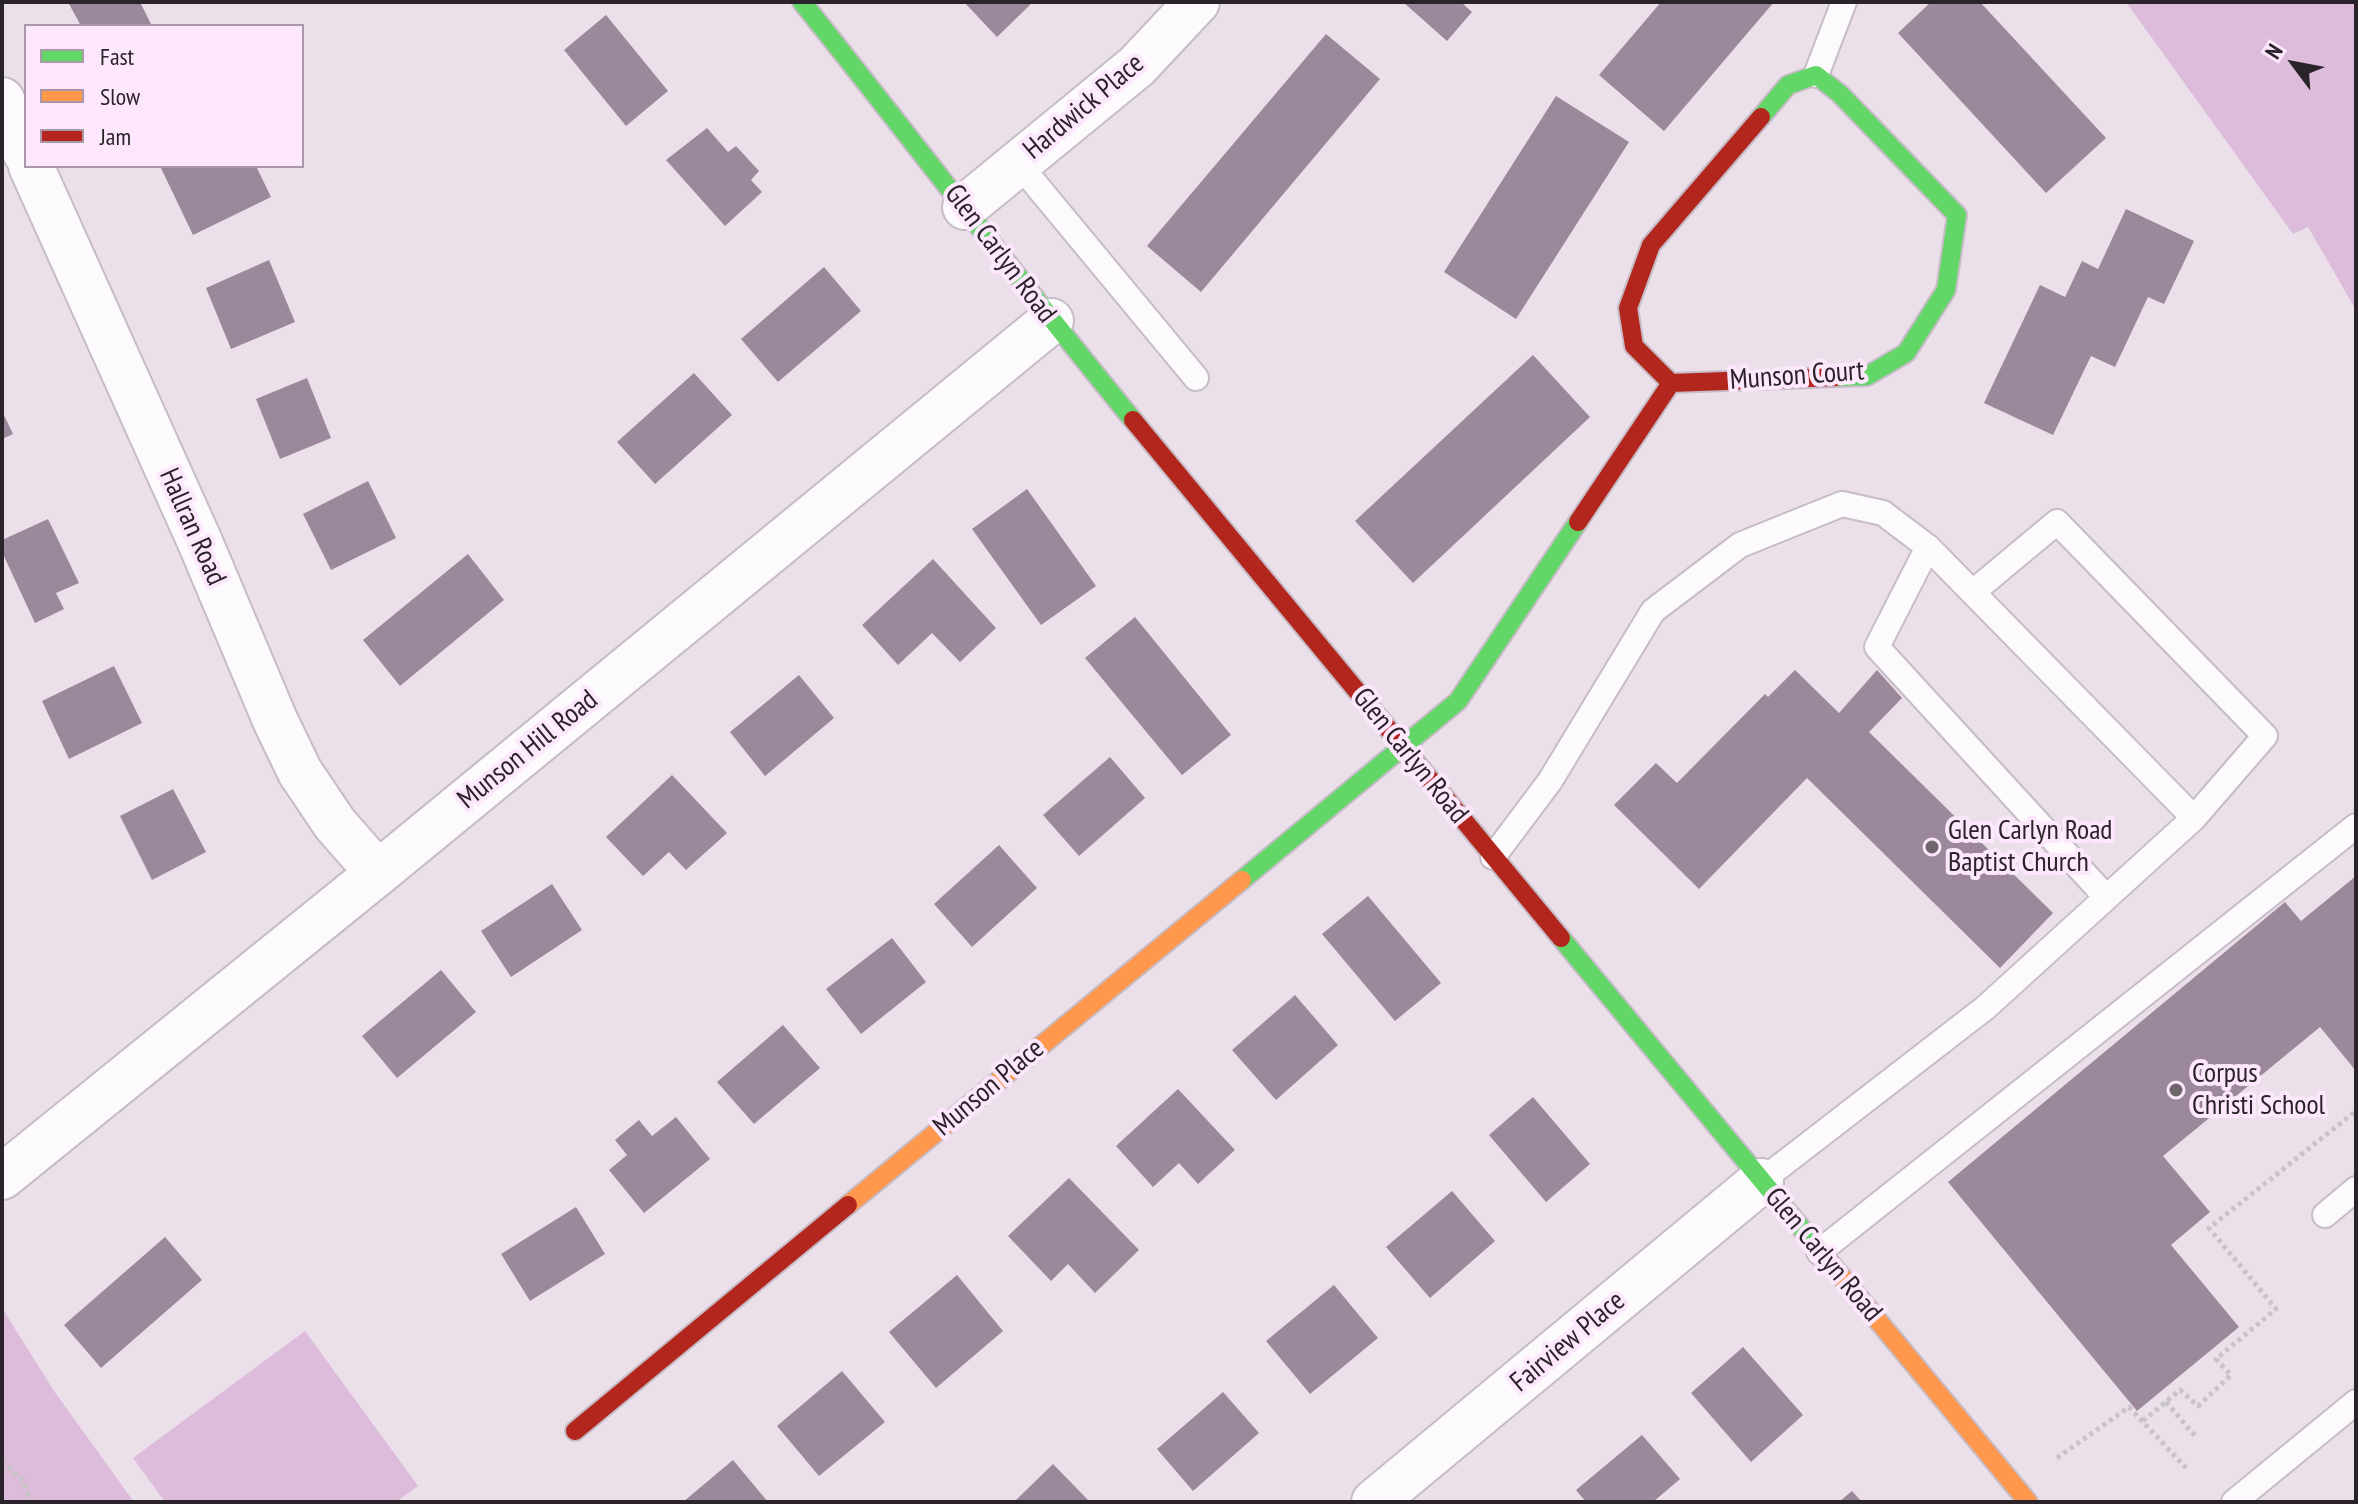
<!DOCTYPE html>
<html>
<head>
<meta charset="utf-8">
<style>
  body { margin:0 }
  #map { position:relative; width:2358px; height:1504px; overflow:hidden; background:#ebdfea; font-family:"PT Sans Narrow",sans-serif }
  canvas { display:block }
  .frame { position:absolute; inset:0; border:4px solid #2b232a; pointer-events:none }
  .legend { position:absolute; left:24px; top:24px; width:280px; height:144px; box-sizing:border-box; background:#fde7fc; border:2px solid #a999a8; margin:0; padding:10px 14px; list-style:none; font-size:24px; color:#2b232a }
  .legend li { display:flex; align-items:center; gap:16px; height:40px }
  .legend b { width:40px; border:2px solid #a999a8 }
  .north { position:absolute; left:2254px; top:24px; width:80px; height:80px; -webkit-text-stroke:6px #fde7fc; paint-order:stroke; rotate:302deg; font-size:22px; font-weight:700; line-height:32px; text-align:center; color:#2b232a }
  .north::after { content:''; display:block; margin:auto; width:28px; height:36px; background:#2b232a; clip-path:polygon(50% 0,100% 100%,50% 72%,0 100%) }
</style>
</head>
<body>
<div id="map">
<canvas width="2358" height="1504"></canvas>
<div class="frame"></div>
<ul class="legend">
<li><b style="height:10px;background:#63d668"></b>Fast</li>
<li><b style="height:10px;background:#ff974d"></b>Slow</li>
<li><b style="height:10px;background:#b3261e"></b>Jam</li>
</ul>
<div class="north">N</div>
</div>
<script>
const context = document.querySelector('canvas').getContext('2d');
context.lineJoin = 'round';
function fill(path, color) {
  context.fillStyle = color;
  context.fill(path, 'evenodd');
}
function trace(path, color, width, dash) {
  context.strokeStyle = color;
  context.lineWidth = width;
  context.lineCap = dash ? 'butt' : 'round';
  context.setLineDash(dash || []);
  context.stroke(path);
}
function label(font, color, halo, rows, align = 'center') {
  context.font = font + ' "PT Sans Narrow",sans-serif';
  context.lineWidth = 8;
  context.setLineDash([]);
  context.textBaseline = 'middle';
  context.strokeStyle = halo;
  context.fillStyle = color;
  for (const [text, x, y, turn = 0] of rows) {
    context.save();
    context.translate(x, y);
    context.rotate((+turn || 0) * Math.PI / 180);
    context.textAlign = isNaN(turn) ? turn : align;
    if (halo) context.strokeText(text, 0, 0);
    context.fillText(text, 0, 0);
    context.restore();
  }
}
fill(new Path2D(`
  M2126,2H2356V310L2308,227L2293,234Z
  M2,1308L54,1391L134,1502H2Z
  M305,1331L418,1486L396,1502H165L133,1458Z`), '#dcbcda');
fill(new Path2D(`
  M68,2H140L152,26H81Z
  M964,2H1033L997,37Z
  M1403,2H1461L1472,12L1447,41Z
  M1661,2H1774L1664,131L1599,75Z
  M1931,2H1980L2106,138L2046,193L1898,33Z
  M606,15L668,91L626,126L564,50Z
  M1326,34L1380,79L1201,292L1147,246Z
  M1556,96L1629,142L1516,319L1444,272Z
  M707,128L728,152L736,146L759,171L751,180L762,192L725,226L666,160Z
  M160,166H256L271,197L193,235Z
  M2126,209L2194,241L2164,304L2148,297L2115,367L2091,356L2053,435L1984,403L2040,285L2065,297L2082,261L2098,269Z
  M269,260L295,322L231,349L206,288Z
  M824,267L861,311L778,382L741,339Z
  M1533,355L1590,417L1413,583L1355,521Z
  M694,373L732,415L655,484L617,442Z
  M307,378L331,438L280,459L256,399Z
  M2,411L13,434L2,439Z
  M368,481L396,538L331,570L303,514Z
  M1027,489L1096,586L1041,625L972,529Z
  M48,519L79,583L56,593L64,609L35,623L2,552V540Z
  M468,554L504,600L400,686L363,640Z
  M933,559L996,628L960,662L932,633L898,665L862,625Z
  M1135,617L1231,735L1182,775L1085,658Z
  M114,666L142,723L69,759L42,701Z
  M1795,670L1839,713L1877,670L1902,698L1869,732L2053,913L2000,968L1807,778L1699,889L1614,805L1656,763L1677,783L1765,694L1768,697Z
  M799,675L834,718L765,776L730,732Z
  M1110,757L1145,798L1079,856L1043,815Z
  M672,775L727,833L686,870L669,852L643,876L606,837Z
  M173,789L206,852L152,880L120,816Z
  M999,845L1037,888L972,947L934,904Z
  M2356,876V1071L2320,1027L2163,1156L2210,1212L2171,1245L2239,1327L2137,1411L1948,1182L2285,902L2301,921Z
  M552,884L582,930L511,977L481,931Z
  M1368,896L1441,983L1395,1021L1322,934Z
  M892,938L926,982L861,1034L826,989Z
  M441,970L476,1012L397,1078L362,1036Z
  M1295,995L1338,1045L1276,1100L1232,1050Z
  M783,1025L820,1068L754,1124L717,1082Z
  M1178,1089L1235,1150L1198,1184L1179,1163L1153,1187L1116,1146Z
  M1533,1097L1590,1164L1546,1202L1489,1135Z
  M676,1117L710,1159L644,1213L609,1170L627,1155L615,1140L639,1120L652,1136Z
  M1069,1178L1139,1250L1095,1293L1068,1264L1051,1281L1008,1236Z
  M1452,1191L1495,1241L1430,1298L1386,1247Z
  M576,1207L605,1254L530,1301L501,1254Z
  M165,1237L202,1280L101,1368L64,1325Z
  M957,1275L1003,1331L936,1388L889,1332Z
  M1334,1285L1378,1338L1310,1394L1266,1341Z
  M1743,1347L1803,1415L1751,1462L1691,1393Z
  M842,1371L885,1422L819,1476L777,1426Z
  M1223,1392L1259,1433L1193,1491L1157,1449Z
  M1642,1435L1680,1479L1653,1502H1586L1576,1490Z
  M733,1460L768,1502H683Z
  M1053,1464L1090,1502H1014Z
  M1852,1491L1862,1502H1839Z`), '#9b889a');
const lane = new Path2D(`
  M1816,75L1844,2
  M1018,163L1196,378
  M1928,547L1877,647L2106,897
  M1973,592L2057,522L2265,736L2194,818
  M1493,857L1550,781L1653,611L1740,545L1842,504L1883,513L1928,547L2194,818L1985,1008L1761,1181
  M2325,1215L2356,1189
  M1819,1252L2356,826
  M2234,1502L2356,1402`);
const street = new Path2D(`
  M2,100L26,154
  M31,166L200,542L275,720L300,772L335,824L378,873
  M965,207L1137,66L1197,2
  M2,1177L378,873L1051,321
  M1374,1502L1761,1181`);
const fast = new Path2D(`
  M802,2C914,141 1020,283 1133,420
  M1761,117L1788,85L1816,75L1840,94L1957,215L1946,290L1906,353L1867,376L1836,377
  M1242,880L1458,701L1578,522
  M1561,938L1817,1247`);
const slow = new Path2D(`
  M848,1205L1242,880
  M1817,1247L2028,1502`);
const jam = new Path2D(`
  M1671,383L1634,346L1628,308L1651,245L1761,117
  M1133,420L1561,938
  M1578,522L1671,383L1836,377
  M575,1431L848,1205`);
trace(lane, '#c6bcc5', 28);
trace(street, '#c6bcc5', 48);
trace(fast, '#c6bcc5', 22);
trace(slow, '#c6bcc5', 22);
trace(jam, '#c6bcc5', 22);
trace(new Path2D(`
  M2166,1402L2196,1437
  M2143,1421L2180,1390L2198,1406L2231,1375L2216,1359L2276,1309L2209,1228L2356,1111
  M2057,1458L2129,1407L2186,1468
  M2,1462L23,1481L31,1502`), '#c8c3c7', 5, [4, 4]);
trace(lane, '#fcfafc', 24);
trace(street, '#fcfafc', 44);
trace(fast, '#63d668', 18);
trace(slow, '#ff974d', 18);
trace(jam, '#b3261e', 18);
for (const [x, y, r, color] of [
  [1932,847,8,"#6e656d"],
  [2176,1090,8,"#6e656d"]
]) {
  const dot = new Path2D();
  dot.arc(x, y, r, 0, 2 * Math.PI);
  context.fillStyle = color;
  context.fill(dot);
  trace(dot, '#fde7fc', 3);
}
label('28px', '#2b232a', '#fde7fc', [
  ["Hardwick Place",1084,107,-40],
  ["Glen Carlyn Road",1000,254,53],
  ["Munson Court",1797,376,-4],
  ["Hallran Road",192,527,66],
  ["Munson Hill Road",528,750,-39],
  ["Glen Carlyn Road",1410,756,51],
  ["Munson Place",989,1088,-40],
  ["Glen Carlyn Road",1823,1255,50],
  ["Fairview Place",1568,1342,-40]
]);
label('28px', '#2b232a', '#fde7fc', [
  ["Glen Carlyn Road",1948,831],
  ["Baptist Church",1948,863],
  ["Corpus",2192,1074],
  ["Christi School",2192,1106]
], 'left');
</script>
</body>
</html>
